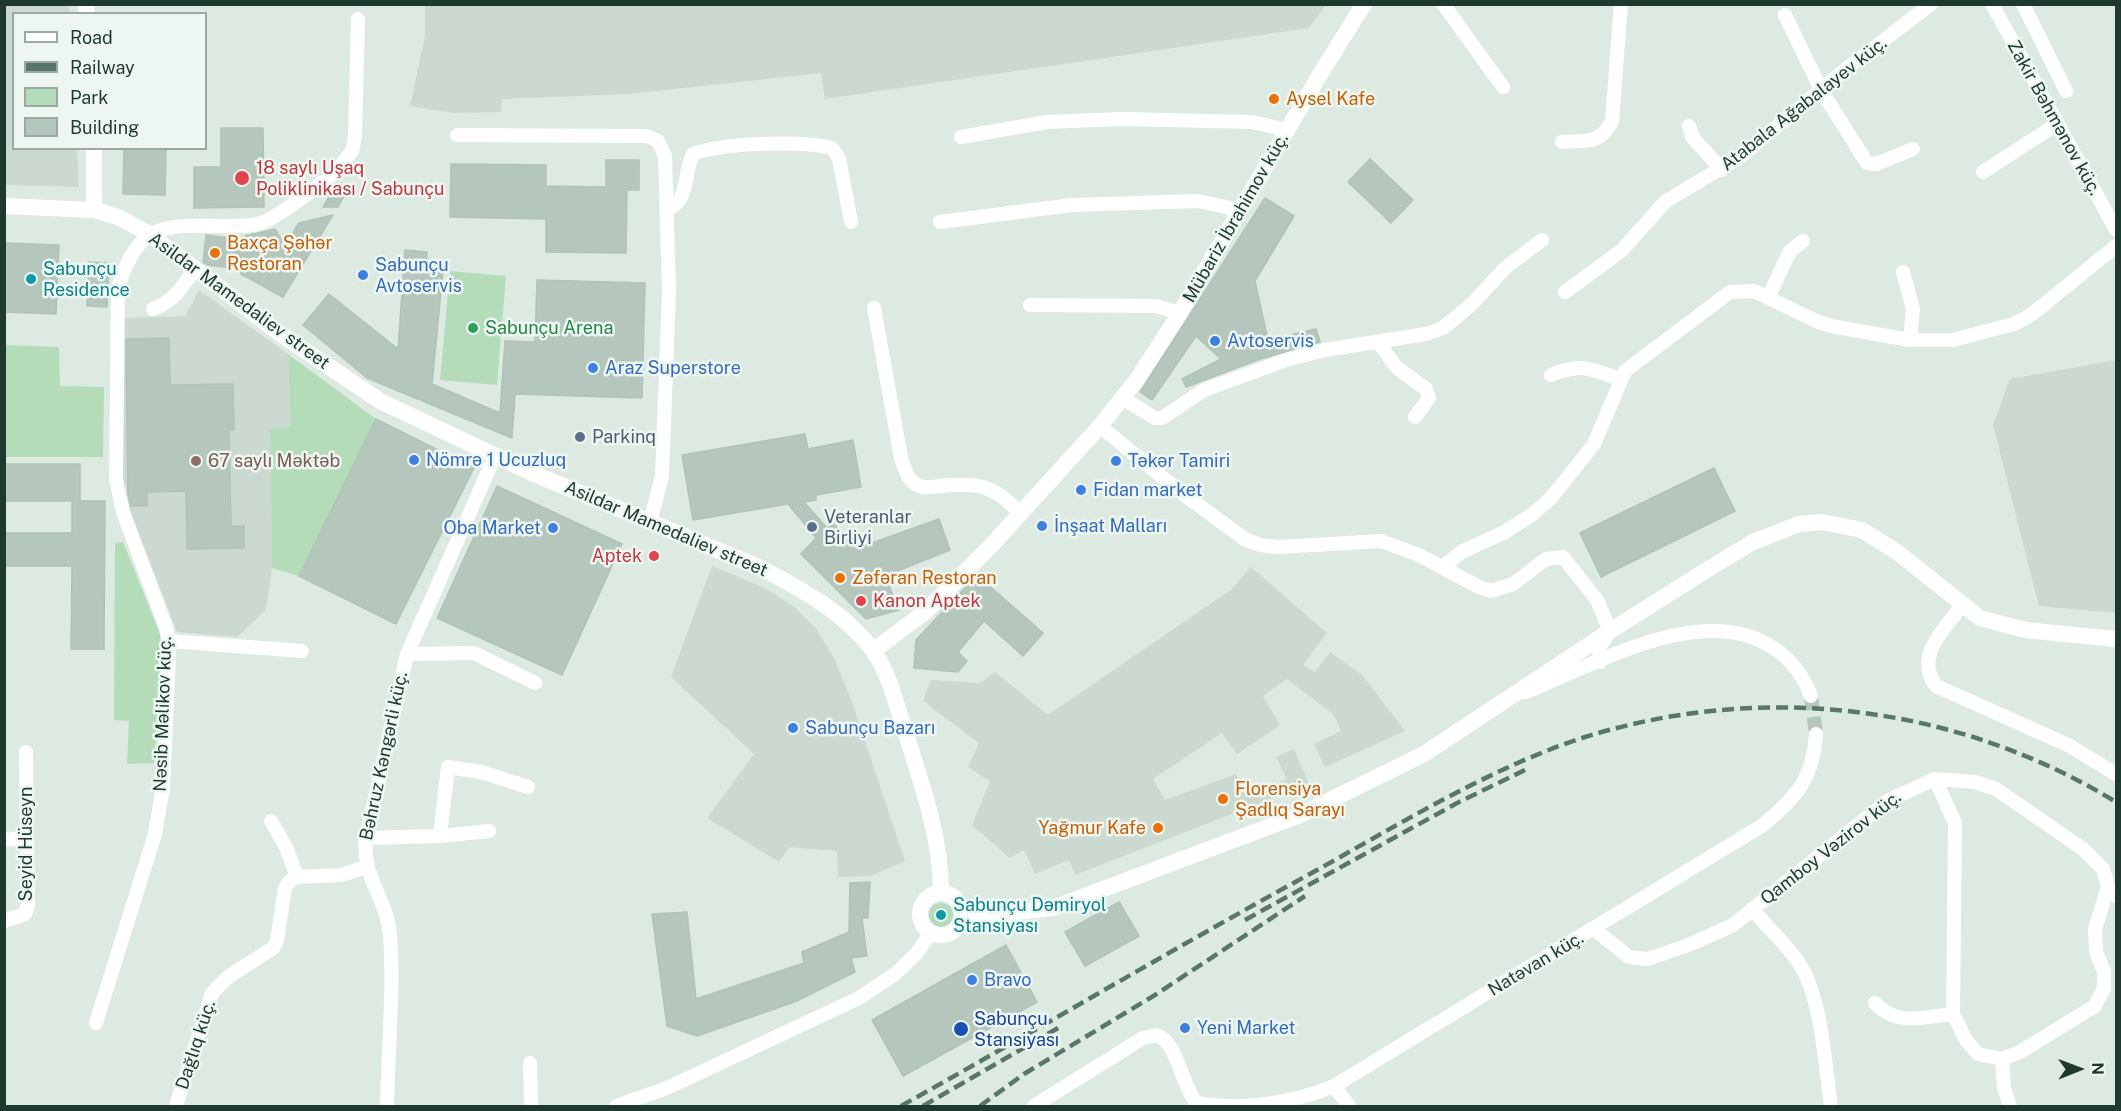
<!DOCTYPE html>
<html>
<head>
<meta charset="utf-8">
<style>
  body { margin:0 }
  #map { position:relative; width:2121px; height:1111px; overflow:hidden; background:#ddeae2; font-family:"Public Sans",sans-serif }
  canvas { display:block }
  .frame { position:absolute; inset:0; border:6px solid #1e392e; pointer-events:none }
  .legend { position:absolute; left:12px; top:12px; width:195px; height:138px; box-sizing:border-box; background:#edf6f0; border:2px solid #9aaaa2; margin:0; padding:8px 10px; list-style:none; font-size:18px; color:#1e392e }
  .legend li { display:flex; align-items:center; gap:12px; height:30px }
  .legend b { width:30px; border:2px solid #9aaaa2 }
  .north { position:absolute; left:2049px; top:1039px; width:60px; height:60px; -webkit-text-stroke:4px #edf6f0; paint-order:stroke; rotate:89deg; font-size:16px; font-weight:700; line-height:24px; text-align:center; color:#1e392e }
  .north::after { content:''; display:block; margin:auto; width:21px; height:27px; background:#1e392e; clip-path:polygon(50% 0,100% 100%,50% 72%,0 100%) }
</style>
</head>
<body>
<div id="map">
<canvas width="2121" height="1111"></canvas>
<div class="frame"></div>
<ul class="legend">
<li><b style="height:8px;background:#fff"></b>Road</li>
<li><b style="height:8px;background:#587669"></b>Railway</li>
<li><b style="height:16px;background:#b4dcb9"></b>Park</li>
<li><b style="height:16px;background:#b5c7bd"></b>Building</li>
</ul>
<div class="north">N</div>
</div>
<script>
const context = document.querySelector('canvas').getContext('2d');
context.lineJoin = 'round';
function fill(path, color) {
  context.fillStyle = color;
  context.fill(path, 'evenodd');
}
function trace(path, color, width, dash) {
  context.strokeStyle = color;
  context.lineWidth = width;
  context.lineCap = dash ? 'butt' : 'round';
  context.setLineDash(dash || []);
  context.stroke(path);
}
function label(font, color, halo, rows, align = 'center') {
  context.font = font + ' "Public Sans",sans-serif';
  context.lineWidth = 5;
  context.setLineDash([]);
  context.textBaseline = 'middle';
  context.strokeStyle = halo;
  context.fillStyle = color;
  for (const [text, x, y, turn = 0] of rows) {
    context.save();
    context.translate(x, y);
    context.rotate((+turn || 0) * Math.PI / 180);
    context.textAlign = isNaN(turn) ? turn : align;
    if (halo) context.strokeText(text, 0, 0);
    context.fillText(text, 0, 0);
    context.restore();
  }
}
fill(new Path2D(`
  M5,4L69,5L70,13L14,14V148L77,149L79,187L5,185Z
  M425,5V4L1326,5L1309,28L825,99L821,73L629,94L502,99L501,112L453,113L410,106L425,36Z
  M199,290L288,354L291,428L270,429L272,568L266,610L237,637L177,632L123,493L121,318L185,316Z
  M2116,360V613L2039,606L1993,425L2010,379Z
  M712,566L765,588L794,607L815,627L834,658L852,702L905,861L871,876L838,877L837,851L789,847L779,862L707,818L754,754L671,677Z
  M1251,567L1327,633L1303,665L1315,672L1330,652L1362,675L1405,731L1325,767L1314,744L1341,731L1333,714L1287,679L1263,696L1280,725L1237,754L1222,733L1153,779L1165,800L1236,774L1246,795L1287,779L1276,757L1294,749L1309,784L1075,875L1069,860L1035,874L1024,850L1010,858L972,825L990,781L968,767L979,743L923,701L931,680L981,683L995,672L1048,715L1232,589Z`), '#cbd9d1');
fill(new Path2D(`
  M450,271L506,276L497,385L440,380Z
  M5,345L59,347L60,386L104,387L103,457H5Z
  M288,354L376,419L299,576L272,568L270,429L291,427Z
  M123,542L162,639L154,763L127,764L129,721L114,720L115,543Z
  M929 915a12 12 0 1 1 24 0a12 12 0 1 1-24 0Z`), '#b4dcb9');
const building = new Path2D(`
  M221,128H263L264,207L194,208V167H221Z
  M124,148H166L165,195L123,194Z
  M1370,159L1413,200L1391,223L1348,182Z
  M606,160H639V190H627L626,253L546,252V219L450,217L451,164L546,165V186L606,187Z
  M337,183L348,189L338,207H323Z
  M1265,198L1294,216L1255,281L1268,340L1316,329L1320,342L1260,359L1186,387L1182,379L1221,359L1196,336L1152,400L1140,392Z
  M333,215L283,297L241,274V269L208,265L203,262L206,235L245,240V236L275,229L285,246L299,223Z
  M4,243L59,245L56,314L4,312Z
  M405,250L427,252L426,269L443,271L432,384L500,413L505,341L535,342L537,280L645,283L642,398L515,394L512,438L367,378L303,325L329,294L398,349Z
  M89,262L109,263L107,307L87,306Z
  M169,338L170,385L233,384L234,430H229L231,526H244V548L187,549L186,491L147,492V506H131L128,494L126,339Z
  M376,419L474,468L396,624L299,576Z
  M805,434L808,449L853,440L861,487L816,495V500L804,502L827,528L834,524L855,549L939,519L950,550L885,576L899,610L866,619L801,554L816,538L788,504L693,520L682,455Z
  M4,464H80V501H4Z
  M1714,468L1735,511L1601,577L1580,533Z
  M497,486L622,544L562,675L437,618Z
  M72,501H105L104,649H71L72,566H4V533H72Z
  M977,575L1043,633L1023,656L984,621L958,652L967,661L958,672L914,668L916,640Z
  M870,882L868,918H862L867,956L851,958L855,972L797,1001L697,1036L667,1026L652,914L687,912L696,999L804,963L802,952L849,932L850,883Z
  M1119,902L1139,936L1085,966L1065,932Z
  M1006,945L1037,1002L903,1076L872,1020Z`);
fill(building, '#b5c7bd');
trace(building, '#afc3b8', 1.5);
trace(new Path2D(`
  M1811,696L1816,734`), '#b7c7be', 14, [14, 7]);
trace(new Path2D(`
  M1443,4L1503,87
  M1992,4L2116,230
  M2023,4L2066,91
  M1785,15L1821,90L1867,163L1876,164L1913,149
  M1689,126L1693,138L1722,170
  M457,135L647,136L658,141L665,156L669,291L662,476L650,523
  M961,137L1047,122L1121,119L1252,122L1287,130
  M1562,142C1586,140 1600,145 1612,121L1621,4
  M1983,172L2057,124
  M668,209C690,199 683,174 693,154C722,143 801,140 832,148L839,158L851,222
  M940,222L1072,205L1198,201L1240,210
  M1903,272L1913,309L1910,340
  M1565,292L1621,251L1666,201L1740,157L1845,70L1931,4
  M1769,296L1790,251L1803,241
  M1030,305L1156,306L1180,313
  M874,308L901,458C905,468 907,480 917,485C924,489 933,487 940,486C978,482 994,485 1020,513
  M153,309C174,301 182,288 194,269
  M1379,343L1396,367L1426,389L1429,398L1415,417
  M1551,375C1582,362 1590,369 1620,379
  M1122,398L1155,418H1162L1204,390L1289,359L1325,350L1426,334L1443,328L1472,304L1505,268L1542,240
  M1100,426L1178,490L1246,540L1261,545L1278,547L1381,541L1419,555L1479,587L1491,591L1513,584L1546,559L1563,557L1597,600L1610,631L1599,648L1600,662
  M1442,567L1463,551L1505,532L1533,514L1551,498L1594,444L1625,371L1730,292L1754,291L1816,321L1831,326L1910,340H1953L2014,324L2031,315L2116,246
  M1962,605C1944,629 1914,657 1936,686L2068,745L2116,774
  M169,641L302,651
  M407,654L474,653L535,683
  M1526,692C1594,665 1702,601 1772,647C1791,659 1803,674 1811,696
  M1935,779L1955,823L1953,1014L1966,1040L1978,1054L2002,1059L2020,1052L2095,1006L2104,988V972L2096,951L2095,929L2108,887
  M271,821L286,847L297,877
  M489,831L440,836L448,767L481,772L528,787
  M366,838L440,836
  M4,840L26,838
  M1752,909C1770,931 1796,952 1807,978C1823,1016 1825,1066 1831,1106
  M4,921L25,914L28,905L26,752
  M1594,929L1629,957L1648,959L1691,944L1733,925L1889,800L1935,779L1975,782L1996,789L2083,849L2103,869L2108,887L2116,896
  M1875,1003C1897,1027 1923,1017 1953,1014
  M96,1023L155,834L163,787L169,655L167,630L123,512L116,479L118,287C139,223 162,225 223,226C237,226 251,227 264,222C288,211 315,187 336,172L352,151L355,136L358,19
  M2002,1059L2004,1088L2010,1106
  M530,1063L531,1106
  M1334,1086L1349,1106
  M176,1106L212,993L228,977L273,948L277,941L285,888L290,881L297,877L342,875L366,867
  M387,1106C388,1052 394,988 390,935C387,898 361,876 366,838L407,654L495,456
  M616,1106L667,1088L859,998L895,974L916,954L931,933
  M1034,1106L1143,1038L1156,1035C1178,1041 1181,1086 1197,1103C1240,1111 1293,1103 1334,1086L1763,825C1796,797 1813,780 1816,734`), '#fff', 14);
trace(new Path2D(`
  M86,4L87,14
  M94,148V210
  M4,206L94,210L118,217L148,233L279,333L380,401L532,473L761,568C801,589 847,614 874,652C889,674 896,703 904,728C921,782 941,836 941,893
  M873,651L925,612L989,548L1100,426L1136,381L1180,313L1319,76L1364,4
  M920 914a21 21 0 1 1 42 0a21 21 0 1 1-42 0Z
  M962,918L1053,908L1300,815L1424,754L1610,631L1713,566L1753,542L1799,524L1822,522L1862,530L1897,552L1980,618L2025,630L2116,639`), '#fff', 16);
trace(new Path2D(`
  M1245,920L1459,802L1525,770
  M901,1106C1037,1030 1171,950 1308,875C1397,826 1497,763 1595,734C1771,682 1961,707 2116,802
  M923,1106L1060,1027
  M980,1106L1024,1074L1155,995L1305,896`), '#587669', 4.5, [12, 6]);
for (const [x, y, r, color] of [
  [1274,99,6,"#e8710a"],
  [242,178,8,"#e0444e"],
  [215,253,6,"#e8710a"],
  [363,275,6,"#3f7fe0"],
  [31,279,6,"#0f9aa8"],
  [473,328,6,"#2e9e5b"],
  [1215,341,6,"#3f7fe0"],
  [593,368,6,"#3f7fe0"],
  [580,437,6,"#5c6f8a"],
  [414,460,6,"#3f7fe0"],
  [196,461,6,"#8d6e63"],
  [1116,461,6,"#3f7fe0"],
  [1081,490,6,"#3f7fe0"],
  [1042,526,6,"#3f7fe0"],
  [812,527,6,"#5c6f8a"],
  [553,528,6,"#3f7fe0"],
  [654,556,6,"#e0444e"],
  [840,578,6,"#e8710a"],
  [861,601,6,"#e0444e"],
  [793,728,6,"#3f7fe0"],
  [1223,799,6,"#e8710a"],
  [1158,828,6,"#e8710a"],
  [941,915,6,"#0f9aa8"],
  [972,980,6,"#3f7fe0"],
  [1185,1028,6,"#3f7fe0"],
  [961,1029,8,"#1a4fb4"]
]) {
  const dot = new Path2D();
  dot.arc(x, y, r, 0, 2 * Math.PI);
  context.fillStyle = color;
  context.fill(dot);
  trace(dot, '#edf6f0', 2);
}
label('18px', '#c56008', '#edf6f0', [
  ["Aysel Kafe",1286,99],
  ["Baxça Şəhər",227,243],
  ["Restoran",227,264],
  ["Zəfəran Restoran",852,578],
  ["Florensiya",1235,789],
  ["Şadlıq Sarayı",1235,810],
  ["Yağmur Kafe",1146,828,"right"]
], 'left');
label('18px', '#1e392e', '#edf6f0', [
  ["Atabala Ağabalayev küç.",1804,104,-38],
  ["Zakir Bəhmənov küç.",2054,118,61],
  ["Mübariz İbrahimov küç.",1236,218,-60],
  ["Asildar Mamedaliev street",239,301,36],
  ["Asildar Mamedaliev street",666,529,23],
  ["Nəsib Məlikov küç.",163,714,-88],
  ["Bəhruz Kəngərli küç.",384,756,-78],
  ["Seyid Hüseyn",26,844,-90],
  ["Qamboy Vəzirov küç.",1831,848,-38],
  ["Natəvan küç.",1536,964,-31],
  ["Dağlıq küç.",196,1045,-72]
]);
label('18px', '#be3a42', '#edf6f0', [
  ["18 saylı Uşaq",256,168],
  ["Poliklinikası / Sabunçu",256,189],
  ["Aptek",642,556,"right"],
  ["Kanon Aptek",873,601]
], 'left');
label('18px', '#366cbe', '#edf6f0', [
  ["Sabunçu",375,265],
  ["Avtoservis",375,286],
  ["Avtoservis",1227,341],
  ["Araz Superstore",605,368],
  ["Nömrə 1 Ucuzluq",426,460],
  ["Təkər Tamiri",1128,461],
  ["Fidan market",1093,490],
  ["İnşaat Malları",1054,526],
  ["Oba Market",541,528,"right"],
  ["Sabunçu Bazarı",805,728],
  ["Bravo",984,980],
  ["Yeni Market",1197,1028]
], 'left');
label('18px', '#0d838f', '#edf6f0', [
  ["Sabunçu",43,269],
  ["Residence",43,290],
  ["Sabunçu Dəmiryol",953,905],
  ["Stansiyası",953,926]
], 'left');
label('18px', '#27864d', '#edf6f0', [
  ["Sabunçu Arena",485,328]
], 'left');
label('18px', '#4e5e75', '#edf6f0', [
  ["Parkinq",592,437],
  ["Veteranlar",824,517],
  ["Birliyi",824,538]
], 'left');
label('18px', '#785e54', '#edf6f0', [
  ["67 saylı Məktəb",208,461]
], 'left');
label('18px', '#164399', '#edf6f0', [
  ["Sabunçu",974,1019],
  ["Stansiyası",974,1040]
], 'left');
</script>
</body>
</html>
